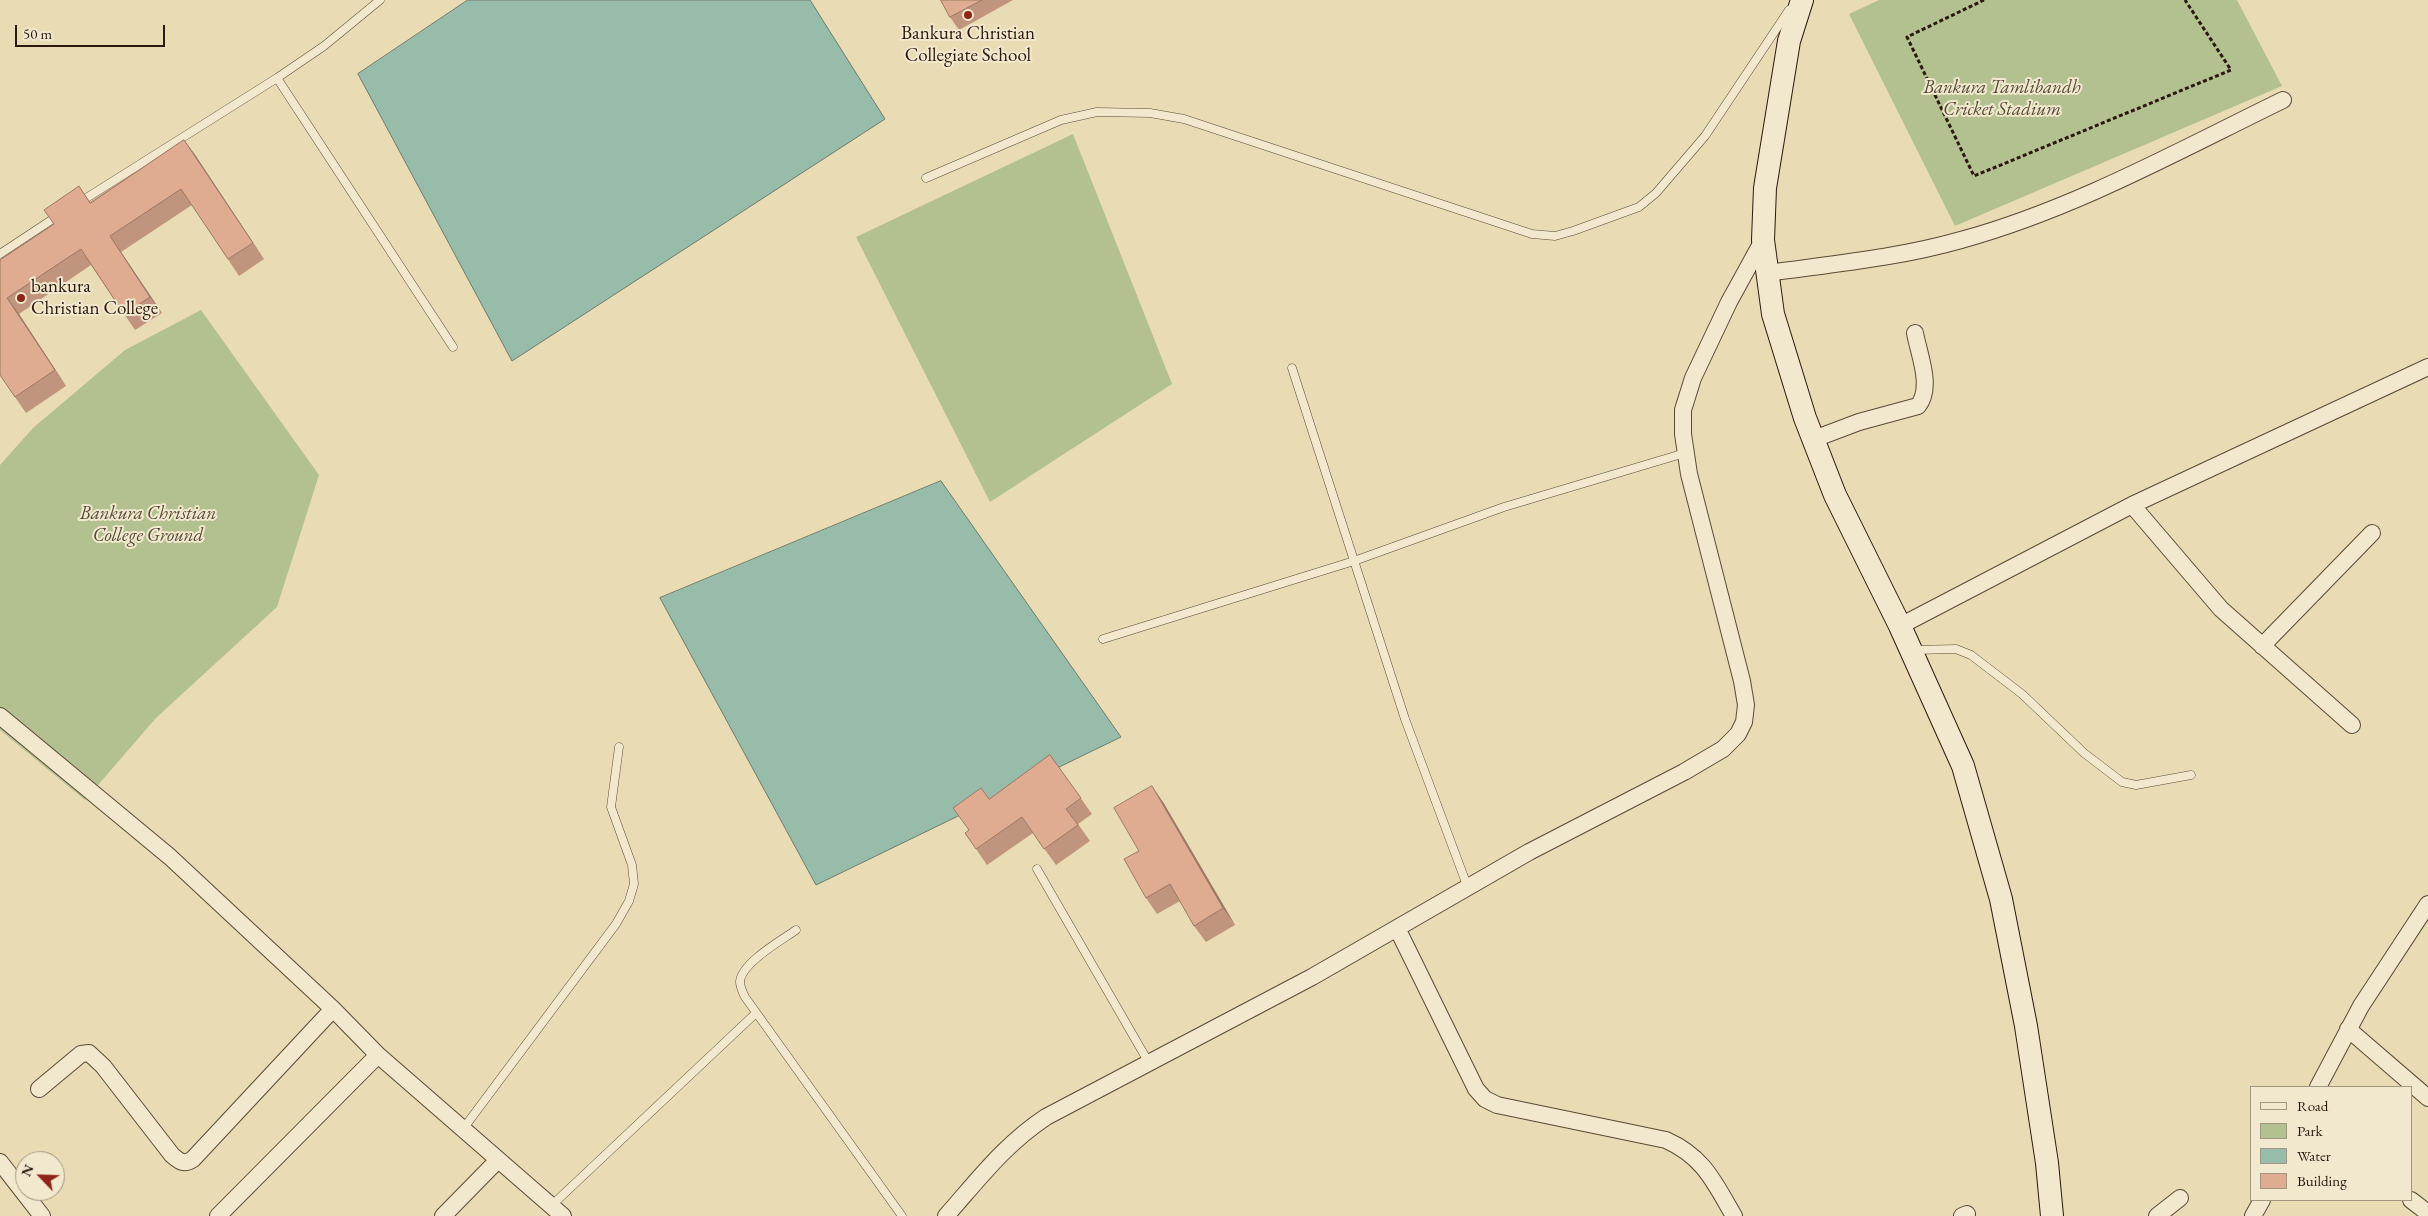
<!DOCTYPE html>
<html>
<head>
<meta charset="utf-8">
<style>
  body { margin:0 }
  #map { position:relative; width:2428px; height:1216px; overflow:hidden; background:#e9dcb4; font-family:"EB Garamond",serif }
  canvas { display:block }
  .legend { position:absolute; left:2250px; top:1086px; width:162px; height:115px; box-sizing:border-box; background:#f1e8ce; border:1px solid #a29582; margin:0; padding:6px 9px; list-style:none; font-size:15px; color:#2c180f }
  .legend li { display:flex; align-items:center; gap:10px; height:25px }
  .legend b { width:25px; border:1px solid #a29582 }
  .north { position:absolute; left:15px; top:1151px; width:50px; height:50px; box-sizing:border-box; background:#f1e8ce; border:1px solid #a29582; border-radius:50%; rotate:294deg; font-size:14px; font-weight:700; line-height:20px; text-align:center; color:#2c180f }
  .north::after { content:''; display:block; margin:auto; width:18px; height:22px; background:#8f2418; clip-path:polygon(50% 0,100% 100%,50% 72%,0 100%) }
  .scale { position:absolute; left:15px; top:25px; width:150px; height:22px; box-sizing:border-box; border:2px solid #2c180f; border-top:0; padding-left:6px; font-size:15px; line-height:18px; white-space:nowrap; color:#2c180f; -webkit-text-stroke:4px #f1e8ce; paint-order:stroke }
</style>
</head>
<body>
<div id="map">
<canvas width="2428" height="1216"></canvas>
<ul class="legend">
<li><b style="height:6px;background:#f1e8ce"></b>Road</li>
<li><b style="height:14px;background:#b3c190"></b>Park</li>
<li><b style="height:14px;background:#98bcaa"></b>Water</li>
<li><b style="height:14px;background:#dfac91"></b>Building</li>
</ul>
<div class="north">N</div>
<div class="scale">50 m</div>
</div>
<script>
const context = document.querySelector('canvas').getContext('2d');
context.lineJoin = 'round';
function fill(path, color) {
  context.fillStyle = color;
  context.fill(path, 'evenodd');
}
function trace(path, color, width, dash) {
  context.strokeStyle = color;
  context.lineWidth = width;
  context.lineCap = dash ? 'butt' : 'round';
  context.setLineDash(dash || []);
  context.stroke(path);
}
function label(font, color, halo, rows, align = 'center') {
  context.font = font + ' "EB Garamond",serif';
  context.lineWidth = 4;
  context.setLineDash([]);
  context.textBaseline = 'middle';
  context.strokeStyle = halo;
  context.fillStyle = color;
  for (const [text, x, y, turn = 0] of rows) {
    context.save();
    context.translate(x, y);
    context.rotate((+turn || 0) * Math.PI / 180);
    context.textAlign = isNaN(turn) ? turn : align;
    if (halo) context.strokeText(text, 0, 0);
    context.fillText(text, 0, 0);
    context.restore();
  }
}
fill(new Path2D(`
  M1879,0H2237L2282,86L1955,226L1849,14Z
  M1073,134L1172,384L990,502L856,237Z
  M201,310L319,475L277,607L156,718L85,800L0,730V465L33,428L125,350Z`), '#b3c190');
const water = new Path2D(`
  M468,0H810L885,119L512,361L358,74Z
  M941,481L1121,737L816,885L660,598Z`);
fill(water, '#98bcaa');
trace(water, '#6d7a6c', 1);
const lane = new Path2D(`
  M277,78L453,347
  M926,178L1061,120L1097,112L1150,113L1184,119L1532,234L1555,236L1573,231L1639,207L1656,193L1705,136L1789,10
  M80,202L277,78L324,46L380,0
  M0,254L59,215
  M1292,368L1405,719L1468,888
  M1103,639L1354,561L1504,507L1685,453
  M1913,650L1956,649L1971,655L2022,694L2084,753L2122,782L2136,785L2191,775
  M1037,869L1149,1063
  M796,930C782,940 741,963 740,982C740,987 743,993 745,997L902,1216
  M463,1129L616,924L629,901L634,884L632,865L611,807L619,747
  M551,1206L756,1013`);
const street = new Path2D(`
  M1768,273C1832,264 1898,258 1961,240C2074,209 2178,151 2283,100
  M1814,439L1859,422L1918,406C1933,387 1919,355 1915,333
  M2132,505L2221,609L2352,725
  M1900,626L2132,505L2428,367
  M2262,646L2372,533
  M0,716L170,857L333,1009L378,1055L563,1216
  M1397,928L1476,1089L1485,1099L1497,1105L1666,1140C1704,1157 1714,1182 1734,1216
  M2348,1029L2428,1098
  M2318,1087L2361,1006L2428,904
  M39,1089L81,1054L89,1053L103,1066L172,1155C180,1162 184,1165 193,1159L333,1009
  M0,1162L42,1216
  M2411,1200L2428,1213
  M218,1216L378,1055
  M443,1216L498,1160
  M946,1216C979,1179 1004,1145 1046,1117L1312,977L1529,852L1684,772L1723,749L1738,734L1744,722L1746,705L1742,681L1689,474L1683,434V410L1693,378L1729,302L1763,240
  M1962,1216L1967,1214
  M2157,1216L2180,1198
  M2253,1216L2262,1200`);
const secondary = new Path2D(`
  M1802,0L1789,41L1765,188L1763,240L1773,314L1805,418L1835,495L1900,626L1963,766L2001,899L2026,1026L2047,1163L2052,1216`);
trace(lane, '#5b4938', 9);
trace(street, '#5b4938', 18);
trace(secondary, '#2c180f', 24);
trace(new Path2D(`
  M1984,0L1907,37L1974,176L2231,70L2185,0`), '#2c180f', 3, [4, 2.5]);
trace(lane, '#f1e8ce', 8);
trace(street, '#f1e8ce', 16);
trace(secondary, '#f1e8ce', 22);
fill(new Path2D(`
  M941,0H1013L959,30L950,17Z
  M184,140L264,259L239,276L192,205L121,252L162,313L135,330L91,265L19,314L66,386L26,413L15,397L0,260L54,224L79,186L90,202Z
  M1050,755L1092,814L1078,824L1090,841L1056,865L1033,833L987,865L965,833L969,830L989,799Z
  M1163,802L1235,925L1206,942L1194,926L1180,901L1157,914L1146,898L1139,851Z`), '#c0947d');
fill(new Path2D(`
  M184,140L196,156L264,259L253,243Z
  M110,236L121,252L162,313L150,297Z
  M7,298L19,314L66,386L55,370Z
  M1152,786L1163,802L1235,925L1223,908Z`), '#9c7866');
const building = new Path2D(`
  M941,0H982L950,17Z
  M184,140L253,243L228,259L181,189L110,236L150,297L124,314L81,249L7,298L55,370L15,397L0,375V260L54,224L44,210L79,186L90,203Z
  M1050,755L1081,798L1066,809L1078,825L1044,849L1022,817L976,849L965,833L969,830L953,808L981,788L989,799Z
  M1152,786L1223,908L1194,926L1170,884L1146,898L1124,859L1139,851L1114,808Z`);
fill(building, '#dfac91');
trace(building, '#9c7866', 1);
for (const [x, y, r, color] of [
  [968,15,5,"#8f2418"],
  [21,298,5,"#8f2418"]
]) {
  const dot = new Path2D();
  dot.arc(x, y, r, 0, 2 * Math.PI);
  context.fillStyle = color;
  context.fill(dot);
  trace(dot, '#f1e8ce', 2);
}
label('19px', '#2c180f', '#f1e8ce', [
  ["Bankura Christian",968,34],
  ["Collegiate School",968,56],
  ["bankura",31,287,"left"],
  ["Christian College",31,309,"left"]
]);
label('italic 19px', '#544b36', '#f1e8ce', [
  ["Bankura Tamlibandh",2002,88],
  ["Cricket Stadium",2002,110],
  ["Bankura Christian",148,514],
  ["College Ground",148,536]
]);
</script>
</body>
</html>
